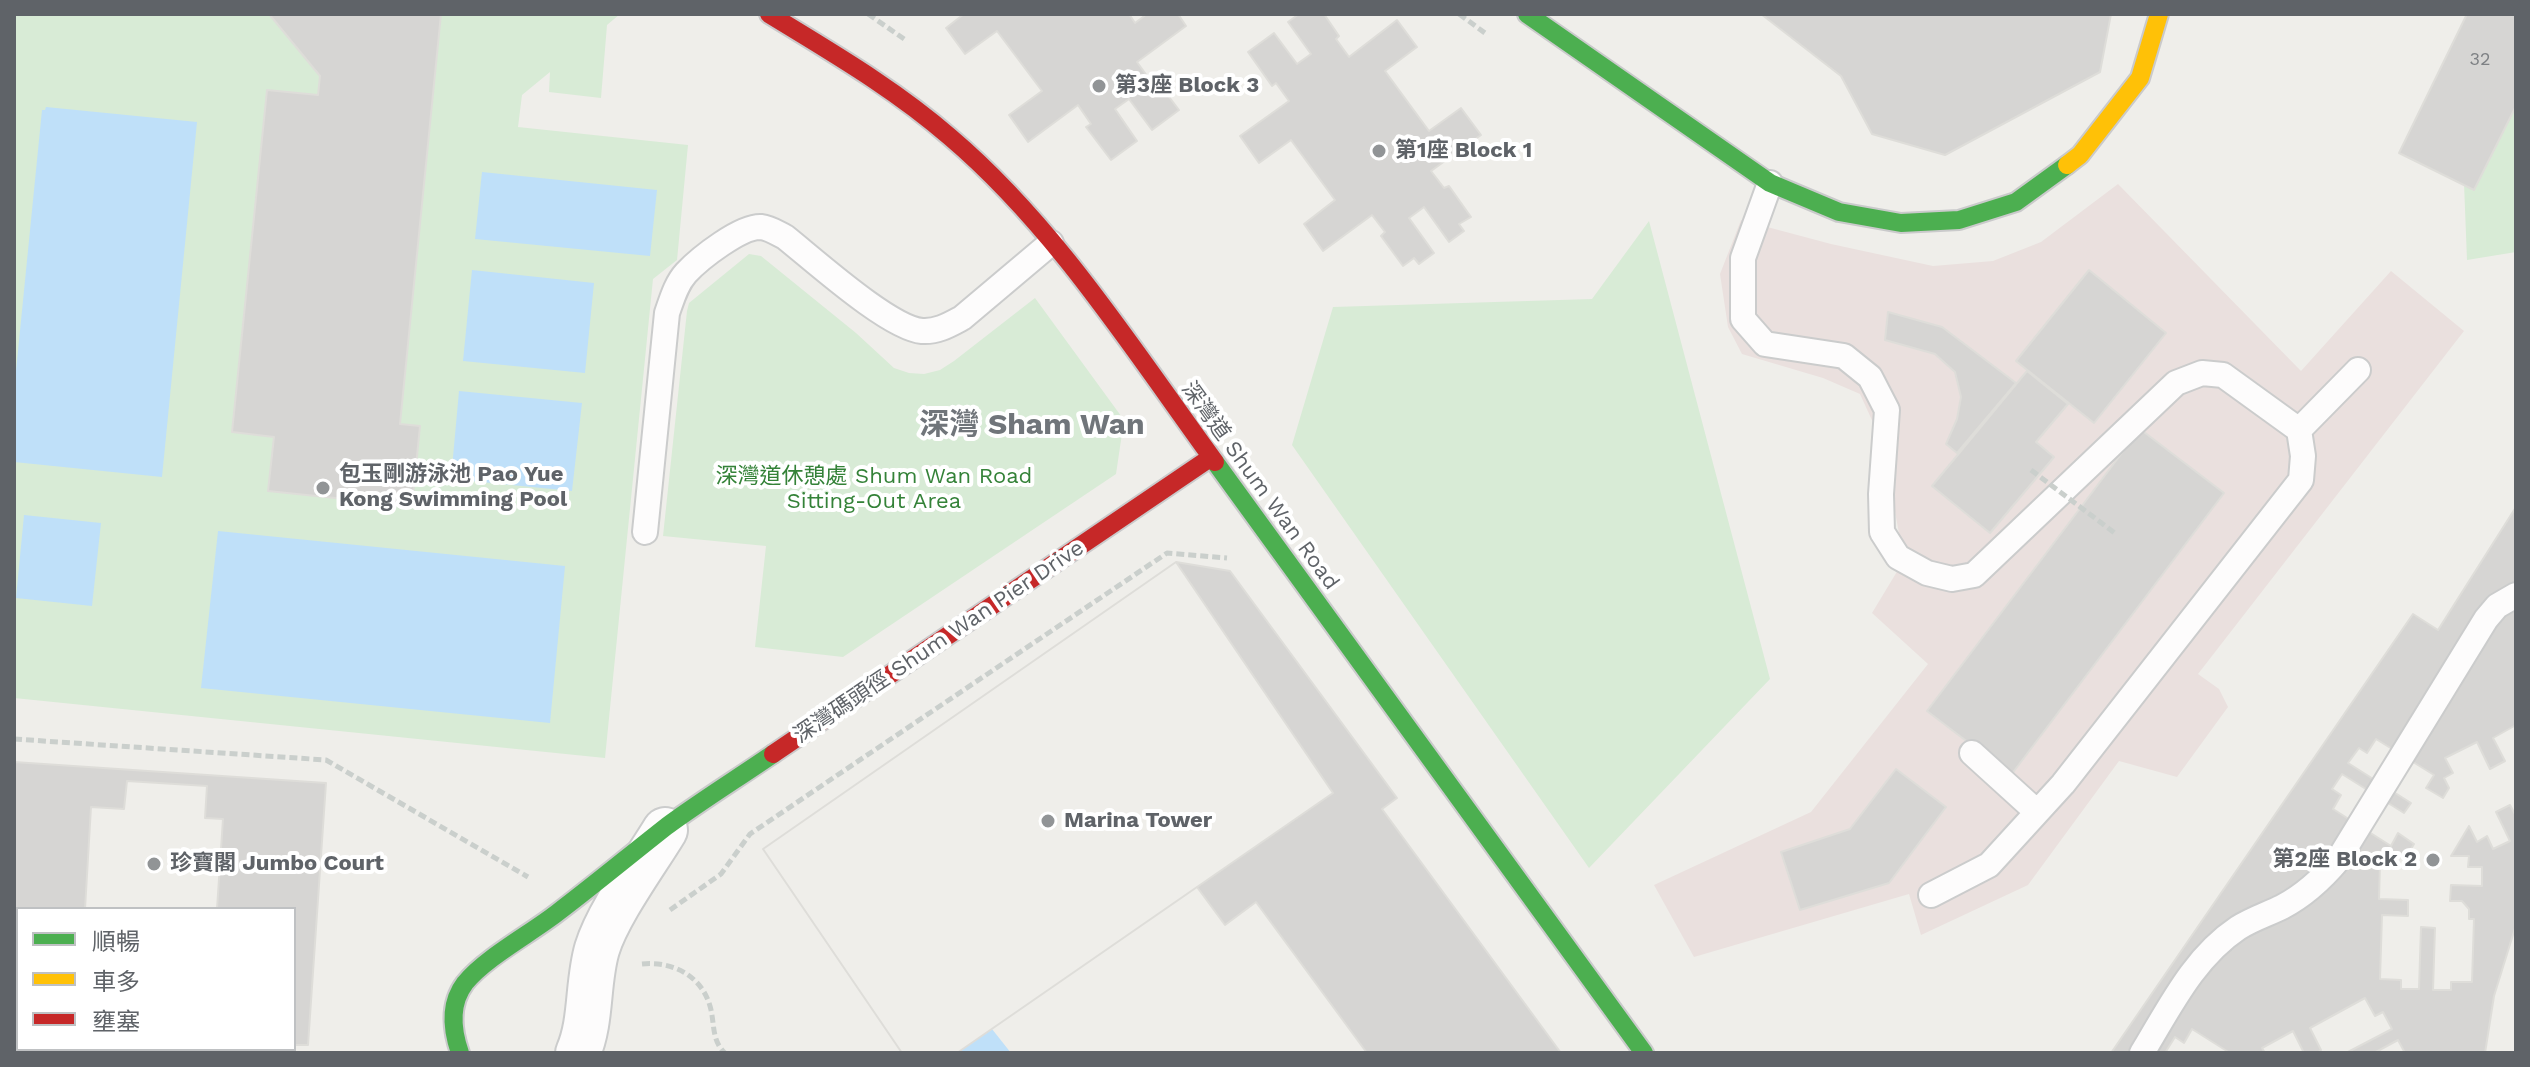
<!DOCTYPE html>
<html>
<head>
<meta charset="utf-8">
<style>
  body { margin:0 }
  #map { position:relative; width:2530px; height:1067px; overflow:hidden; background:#efeeea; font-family:"Work Sans","Noto Sans TC",sans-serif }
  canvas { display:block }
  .frame { position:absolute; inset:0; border:16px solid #5f6368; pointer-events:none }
  .legend { position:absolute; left:16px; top:907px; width:280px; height:144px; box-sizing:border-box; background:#fff; border:2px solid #bfc1c3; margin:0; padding:10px 14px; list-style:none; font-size:24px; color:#5f6368 }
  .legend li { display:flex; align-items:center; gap:16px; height:40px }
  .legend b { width:40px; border:2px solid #bfc1c3 }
</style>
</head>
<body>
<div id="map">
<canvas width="2530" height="1067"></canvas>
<div class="frame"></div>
<ul class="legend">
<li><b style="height:10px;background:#4caf50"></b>順暢</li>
<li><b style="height:10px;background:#ffc107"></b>車多</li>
<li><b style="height:10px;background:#c62828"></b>壅塞</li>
</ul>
</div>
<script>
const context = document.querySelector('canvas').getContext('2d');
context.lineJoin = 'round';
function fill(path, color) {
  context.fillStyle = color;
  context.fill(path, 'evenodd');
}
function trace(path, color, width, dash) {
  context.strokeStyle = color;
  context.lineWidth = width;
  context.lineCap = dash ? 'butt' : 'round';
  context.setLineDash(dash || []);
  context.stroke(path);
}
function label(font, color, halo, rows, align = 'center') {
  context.font = font + ' "Work Sans","Noto Sans TC",sans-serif';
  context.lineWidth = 8;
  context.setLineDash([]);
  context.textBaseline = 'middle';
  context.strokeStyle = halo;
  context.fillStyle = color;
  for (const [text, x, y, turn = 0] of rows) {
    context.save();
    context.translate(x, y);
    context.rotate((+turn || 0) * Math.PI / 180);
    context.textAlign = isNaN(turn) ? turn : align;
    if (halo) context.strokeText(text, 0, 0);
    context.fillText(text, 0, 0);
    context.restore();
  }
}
fill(new Path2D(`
  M2118,184L2301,371L2391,271L2464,331L2198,674L2219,689L2228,707L2177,777L2119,761L2028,885L1921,935L1909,894L1694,957L1654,885L1811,812L1928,664L1872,613L1904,560L1882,442L1860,394L1823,378L1742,354L1728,327L1720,274L1741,220L1831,244L1933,266L1993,261L2041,242Z`), '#eae0de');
fill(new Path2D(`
  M14,14H620L607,25L601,98L549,92L550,72L522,95L518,127L688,145L677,260L653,279L605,758L14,698Z
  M2516,92V252L2467,260L2462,132Z
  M1649,221L1770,679L1589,868L1292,445L1333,307L1592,299Z
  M749,254L761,256L856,333L894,368L909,373L924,374L940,370L954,361L1035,298L1124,420L1116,474L843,657L755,647L766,546L663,536L687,311L689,303Z`), '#d8ebd6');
fill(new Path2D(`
  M46,107L197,122L162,477L14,462V391L42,110H45Z
  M482,172L657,190L650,256L475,239Z
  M472,270L594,283L585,373L463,361Z
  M459,391L582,403L572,491L451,479Z
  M24,515L101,523L92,606L16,598Z
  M218,531L565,566L550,723L201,688Z
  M992,1029L1011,1053H957Z`), '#bfe0f9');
const building = new Path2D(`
  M269,14H441L400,424L420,426L412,506L268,491L274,437L232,432L267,90L318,95L320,76Z
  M964,14H1129L1135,23L1147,14H1178L1186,26L1137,62L1150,80L1154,77L1179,110L1152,130L1129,99L1115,109L1137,141L1111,160L1086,127L1091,124L1078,105L1028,142L1009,115L1042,91L997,31L965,54L946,28Z
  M1299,14H1324L1339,36L1336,39L1349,57L1397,20L1417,47L1385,71L1429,131L1461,108L1481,135L1431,171L1444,188L1449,186L1471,217L1459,224L1464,231L1449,242L1424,207L1409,218L1434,253L1419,264L1414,258L1403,266L1381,236L1385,232L1372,215L1323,251L1304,224L1335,200L1291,140L1259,163L1240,136L1289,101L1276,83L1272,86L1248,52L1274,33L1297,64L1311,54L1288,22Z
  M1761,14H2111L2100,72L1945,155L1872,134L1841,76Z
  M2467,14H2516V106L2474,190L2399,153Z
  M2089,270L2166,333L2094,423L2016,361Z
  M1888,312L1942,327L2016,383L1957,453L1946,444L1957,419L1961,397L1955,372L1935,354L1885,340Z
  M2027,371L2068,404L2036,442L2054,457L1990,533L1932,486Z
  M2140,429L2224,493L2011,775L1927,711Z
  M2516,507V925L2494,996L2485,1053H2111L2413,614L2438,630Z
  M1176,562L1333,793L957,1053H902L763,849Z
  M1176,562L1230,571L1397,798L1382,809L1561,1053H1367L1256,902L1225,925L1197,887L957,1053H902L763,849Z
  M2516,725V816L2510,805L2496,812L2510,841L2493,849L2487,836L2477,842L2469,826L2451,856H2469L2468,867H2482V886L2451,885L2450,901H2462L2469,909V919H2474L2472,982H2451V990H2433L2435,928L2421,927L2419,989H2401V980L2380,979L2382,915L2408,916V900L2379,899L2380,863L2397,864V854H2408L2414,844L2398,833L2391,846L2333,809L2341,795L2332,789L2342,774L2404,813L2411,803L2348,763L2359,748L2367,753L2376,739L2434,775L2426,788L2443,798L2449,788L2444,778L2453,773L2445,758L2477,742L2490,769L2505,761L2493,738Z
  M14,762L326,783L308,1045H294V909H18V1026H14Z
  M1896,769L1946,807L1889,883L1800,910L1781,852L1850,829Z
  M127,781L207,786L205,818L223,819L217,909H85L91,807L124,809Z
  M2365,998L2375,1016L2383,1012L2392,1029L2346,1053H2317L2321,1050L2310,1028Z
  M2192,1029L2230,1053H2165L2175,1037L2184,1043Z
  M2293,1031L2304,1053H2265L2262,1048Z
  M2398,1040L2405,1053H2374Z
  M166,1049H198L213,1053H165Z
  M223,1049H244L288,1052L222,1053Z`);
fill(building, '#d6d5d3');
trace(building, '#deddd9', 2);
const lane = new Path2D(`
  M1770,183L1743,258V319L1765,344L1844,356L1870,377L1887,410L1881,494L1882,532L1898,557L1927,573L1952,579L1974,575L2176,383L2202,373L2223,375L2299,430L2303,456L2301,480L2063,784L1989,865L1931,895
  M2299,430L2358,370
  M645,532L667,313C672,299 676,284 686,273C700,258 741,226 761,227C770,228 777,233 785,237C814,260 889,328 922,331C937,332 949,325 962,318L1051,243
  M1972,753L2037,812
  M2142,1053C2169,1009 2193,958 2238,928C2252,919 2268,914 2282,907C2305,895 2322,879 2338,860L2486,619L2497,606L2516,595`);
const street = new Path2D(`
  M578,1053C592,1021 587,983 597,949C608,913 645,863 665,830`);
const fast = new Path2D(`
  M1527,14L1770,183L1839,212L1901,223L1959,220L2016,202L2067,165
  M1215,462L1644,1053
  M460,1053C452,1030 449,1004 465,983C485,958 530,934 557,913C594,885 630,855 667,826C701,801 738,778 773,754`);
const slow = new Path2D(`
  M2067,165L2080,155L2140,78L2159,14`);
const jam = new Path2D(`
  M769,14C831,52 895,89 950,137C1055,226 1134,351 1215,462
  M773,754L1210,458`);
trace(lane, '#cbcccc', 28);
trace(street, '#cbcccc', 48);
trace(fast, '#cacacb', 22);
trace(slow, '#cacacb', 22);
trace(jam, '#cacacb', 22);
trace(new Path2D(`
  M868,14L907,41
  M1459,14L1485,33
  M14,739L326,760L528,877
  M670,910L721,874L750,834L1167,553L1227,558
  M642,964C672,961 701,975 710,1006C715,1023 711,1040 725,1053`), '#cacfcc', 5, [8, 4]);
trace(lane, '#fdfcfc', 24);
trace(street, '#fdfcfc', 44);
trace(fast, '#4caf50', 18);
trace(slow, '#ffc107', 18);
trace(jam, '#c62828', 18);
trace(new Path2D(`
  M2031,470L2116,534`), '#cacfcc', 5, [8, 4]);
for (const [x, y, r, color] of [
  [1099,86,8,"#919496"],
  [1379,151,8,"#919496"],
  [323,488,8,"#919496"],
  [1048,821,8,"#919496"],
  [2433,860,8,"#919496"],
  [154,864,8,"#919496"]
]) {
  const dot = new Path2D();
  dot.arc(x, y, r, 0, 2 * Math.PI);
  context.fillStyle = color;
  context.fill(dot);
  trace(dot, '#fff', 3);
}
label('18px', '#7e8184', null, [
  ["32",2480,60]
]);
label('bold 22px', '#5f6368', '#fff', [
  ["第3座 Block 3",1115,86],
  ["第1座 Block 1",1395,151],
  ["包玉剛游泳池 Pao Yue",339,475],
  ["Kong Swimming Pool",339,500],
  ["Marina Tower",1064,821],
  ["第2座 Block 2",2417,860,"right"],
  ["珍寶閣 Jumbo Court",170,864]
], 'left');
label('22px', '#348238', '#fff', [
  ["深灣道休憩處 Shum Wan Road",874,477],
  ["Sitting-Out Area",874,502]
]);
label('22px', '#5f6368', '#fff', [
  ["深灣道 Shum Wan Road",1260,486,54],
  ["深灣碼頭徑 Shum Wan Pier Drive",939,642,-34]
]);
label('bold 30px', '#70757a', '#fff', [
  ["深灣 Sham Wan",1032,425]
]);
</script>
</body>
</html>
